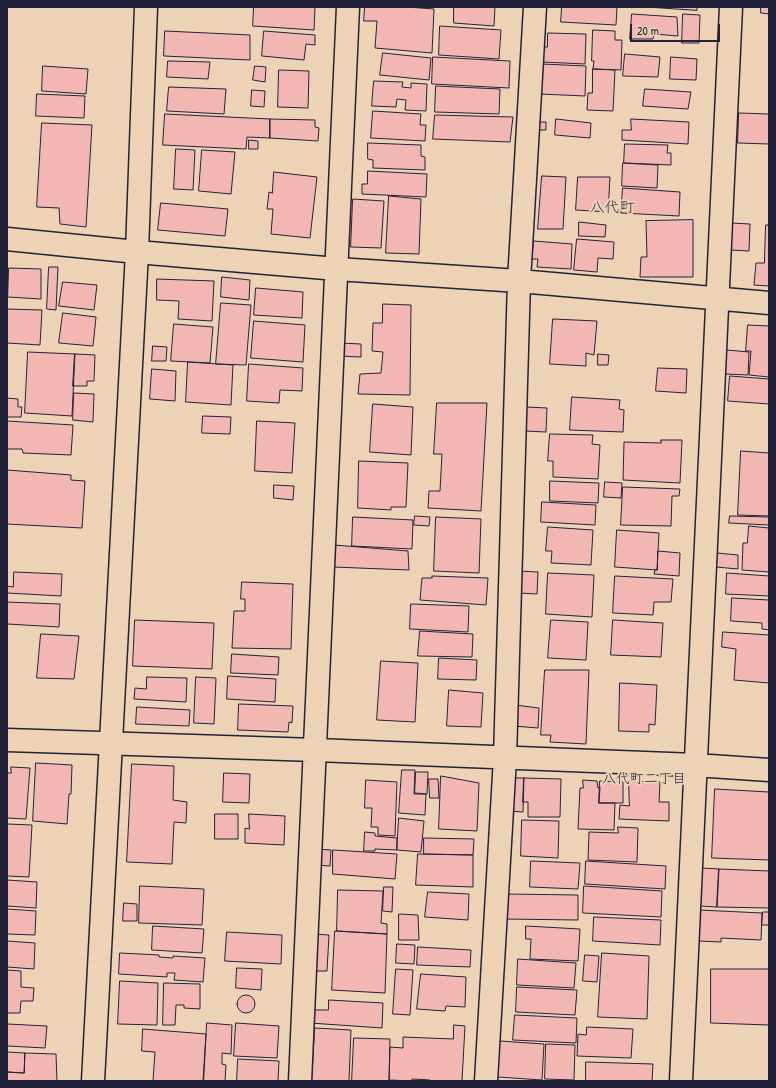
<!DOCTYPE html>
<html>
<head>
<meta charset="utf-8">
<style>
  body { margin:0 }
  #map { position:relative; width:776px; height:1088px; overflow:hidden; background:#eed2b5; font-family:"Patrick Hand",sans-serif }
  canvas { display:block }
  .frame { position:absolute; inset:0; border:8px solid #22223b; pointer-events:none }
  .scale { position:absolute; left:630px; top:24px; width:90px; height:18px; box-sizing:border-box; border:2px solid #22223b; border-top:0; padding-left:5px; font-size:12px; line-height:14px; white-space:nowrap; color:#22223b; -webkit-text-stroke:3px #eed2b5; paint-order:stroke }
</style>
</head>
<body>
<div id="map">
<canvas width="776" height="1088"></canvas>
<div class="frame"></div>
<div class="scale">20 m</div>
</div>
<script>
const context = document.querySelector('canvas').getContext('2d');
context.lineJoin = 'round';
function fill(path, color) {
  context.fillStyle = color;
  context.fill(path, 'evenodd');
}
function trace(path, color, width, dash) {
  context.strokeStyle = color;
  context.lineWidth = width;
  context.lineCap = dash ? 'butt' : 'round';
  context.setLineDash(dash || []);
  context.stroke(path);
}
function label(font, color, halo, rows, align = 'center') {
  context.font = font + ' "Patrick Hand","Klee One",sans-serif';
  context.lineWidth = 4;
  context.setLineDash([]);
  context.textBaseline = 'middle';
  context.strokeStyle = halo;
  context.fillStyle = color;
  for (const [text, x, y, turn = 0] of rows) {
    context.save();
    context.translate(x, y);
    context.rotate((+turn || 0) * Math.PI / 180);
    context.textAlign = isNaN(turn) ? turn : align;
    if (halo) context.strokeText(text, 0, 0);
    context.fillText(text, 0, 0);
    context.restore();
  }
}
const building = new Path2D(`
  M254,7H315L314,30L253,26Z
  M365,7H407L434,9L432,53L375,48L377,21H364Z
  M454,7H495L494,26L454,23Z
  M562,7H617L616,25L561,22Z
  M647,7H697V10Z
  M761,7H769V14L761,13Z
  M632,14L677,17L678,36L654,34L653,39H630Z
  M683,14L700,15L699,43H682Z
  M440,26L501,30L499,59L439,55Z
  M593,30L615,31V40H622L621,70L593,69L594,61H592Z
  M165,31L250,35V60L164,56Z
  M264,31L315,35V45L306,44L304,60L262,56Z
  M548,33L586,34L585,64L542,62L543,47H547Z
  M383,53L431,58L429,80L380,75Z
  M625,54L660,57L658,77L623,76Z
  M433,57L510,61L509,88L432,84Z
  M671,57L697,59L696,80L670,79Z
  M168,61L210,62L208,79L167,77Z
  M542,64L586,66L585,96L540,94Z
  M43,66L88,69L86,94L42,91Z
  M255,66L266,67L265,82L253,80Z
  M593,69L615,70L613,111L587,110L588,93H592Z
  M279,70L309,71L308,108L278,107Z
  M374,81L403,82L402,87L411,88V83L427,84L426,111L405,110L406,100L397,99L396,107L372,106Z
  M436,86L500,89L499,114L435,112Z
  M169,87L226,89L224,114L167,111Z
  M645,89L691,92L688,109L643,106Z
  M252,90L265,91L264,107L251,106Z
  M37,94L85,96L84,118L36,116Z
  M373,111L421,114L420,125H426L425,141L371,138Z
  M739,113L769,114V144L738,143Z
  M165,114L270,119V138L247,137L246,149L163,145Z
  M435,115L513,117L510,142L433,139Z
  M270,119L315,120V127L319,128L318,141L270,138Z
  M556,119L591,123L590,138L555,135Z
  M631,119L689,122L688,144L622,140V130H631Z
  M538,122H546V130H537Z
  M42,123L92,125L86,227L60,224L59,208L37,207Z
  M249,140L258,141V149H249Z
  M368,143L421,145V156L425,157V170L373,168V160L368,159Z
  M625,144L668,145L667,153H671V165L624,163Z
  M176,149L195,150L193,190L174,189Z
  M202,150L235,152L231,194L199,191Z
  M623,163L658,165L657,188L622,186Z
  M368,171L427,174L426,197L362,194V184H367Z
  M274,172L317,177L310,238L271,234L273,209H267L269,192L272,193Z
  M542,176L566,177L563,229H538Z
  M578,177H610L608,212L576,210Z
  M623,188L680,192L679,216L621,213Z
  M389,196L421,199L419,254L386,253Z
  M353,199L384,201L381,248L351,247Z
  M161,203L228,209L225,236L158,230Z
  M693,220V277H640L641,257H647L646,221Z
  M579,222L606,225L605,237L579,236Z
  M731,223L750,224L749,251L730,250Z
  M766,225H769V286L754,285L756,263H764Z
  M577,239L614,242L613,259L598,258L597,272L574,270Z
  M534,241L572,244L571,269L537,267L538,259H532Z
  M49,267H58L56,310L47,309Z
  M9,268L41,269V299L8,297Z
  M222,277L250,280L249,300L221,297Z
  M157,279L214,281L212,321L178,319L179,301L157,300Z
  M63,282L97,285L94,310L59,306Z
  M256,288L303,292L302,318L254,315Z
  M221,303L251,305L246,365L216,364Z
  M383,304L411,305L410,395L358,394L360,374L381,373L383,352L372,351L373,323H382Z
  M7,309L42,310L40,345L7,343Z
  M63,313L96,317L93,346L59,343Z
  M553,319L597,321L594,355L586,353V366L550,364Z
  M254,321L305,325L303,362L251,358Z
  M174,324L213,327L210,363L171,361Z
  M748,325L769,326V377L749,375L751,351H746Z
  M339,343L361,344V357L338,356Z
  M153,346L167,347L166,361H152Z
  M727,350L749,352L748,375L725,374Z
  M28,352L75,354L72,416L25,413Z
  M75,354L95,355L94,381H87V386H73Z
  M598,354L609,355L608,365H598Z
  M188,362L233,365L231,405L186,402Z
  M249,364L303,368L302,391L280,390L279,403L247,401Z
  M658,368L687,369L686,393L656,391Z
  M152,369L176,371L175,401L150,399Z
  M730,376L769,379V404L728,401Z
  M74,393L94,394L93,422L73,420Z
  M572,397L620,400L619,409L624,410L623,432L570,430Z
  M7,398L18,399V407H22L21,417H7Z
  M437,403H487L481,511L428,508L429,491H440L442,454H434Z
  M373,404L413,407L411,455L370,452Z
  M526,407L547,408L546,432L525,431Z
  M203,416L231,417L230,434L202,433Z
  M7,421L73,425L71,455L23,453L22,449H7Z
  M257,421L295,423L292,473L255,471Z
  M550,434L593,435L592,444L600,445L598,479L553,477V461H548Z
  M661,440H682L680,483L623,480L624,442L661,443Z
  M741,451L769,453V516L738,515Z
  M359,461L408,463L406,507H391V510L358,508Z
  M7,470L71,475V480L85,481L82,528L7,524Z
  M550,481L599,483L598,503L550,501Z
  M605,482L622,483L621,498L604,497Z
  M274,485L294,486L293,500L274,498Z
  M623,487L680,489L679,496H672L671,526L621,525Z
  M542,502L596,505L595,525L541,522Z
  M415,516L430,517L429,526L414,525Z
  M730,516L769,517V525L729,523Z
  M353,517L413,520L412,549L352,546Z
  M436,517L481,519L479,573L434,571Z
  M749,526L769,528V572L742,570L743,543H747Z
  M548,527L593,530L591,565L551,563L552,551H546Z
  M617,530L659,533L657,570L615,567Z
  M334,545L408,551L409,570L333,567Z
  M658,551L680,553L679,576L654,574L655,570H657Z
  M717,553L738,555V569L716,567Z
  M518,571L538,572L537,594L518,593Z
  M14,572L62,574L61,596L7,593V586L13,587Z
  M548,573L594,575L592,617L546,614Z
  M727,573L769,576V596L726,594Z
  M432,576L488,578L486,605L420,600L422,578H432Z
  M615,576L673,579L671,602H654L653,615L613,613Z
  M242,582L293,584L291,649L232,648L234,611H245V599H241Z
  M732,598L769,600V630L762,629V623L731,621Z
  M7,602L60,604L59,627L7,624Z
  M411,604L469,606L468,632L410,629Z
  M135,620L214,623L212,669L133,666Z
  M551,620L588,622L586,660L548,658Z
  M613,620L663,623L661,657L611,655Z
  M420,631L473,634L472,657L418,656Z
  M723,632L769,635V683L734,680L736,649L722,647Z
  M41,634L79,636L74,679L37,678Z
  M232,654L279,657L278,675L231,673Z
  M439,658L477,660L476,680L438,679Z
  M381,661L418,663L415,722L377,720Z
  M545,670H589L586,744L550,742L551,735H541Z
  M228,676L276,679L275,702L227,699Z
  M147,677L187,678L186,702L134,699L135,688L146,689Z
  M196,677L216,678L214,724L194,723Z
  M620,683L657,685L655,725L649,724V732L619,731Z
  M449,690L483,693L481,727L447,726Z
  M239,704L293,706L292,723L289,722L288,732L238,730Z
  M515,705L539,708L538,728L513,726Z
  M137,707L190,710L189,726L136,724Z
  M36,763L72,765L71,794H69L67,824L33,821Z
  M132,764L174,766L173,800L187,802L186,823L174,822L172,864L127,862Z
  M11,767L30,768L26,819L7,818V773H11Z
  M402,770H415L414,794H426L425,815L399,813Z
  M416,772H428L427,794L415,793Z
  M224,773L250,774L249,803L223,802Z
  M441,776L479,783L477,831L439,829Z
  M515,778H524L523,812L509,811V784Z
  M524,778L561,779L560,817H528V802H523Z
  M429,779H438L439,798H430Z
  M366,780L397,782L395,836L378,835V827H371L372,808H365Z
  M583,780L597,781L598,788L600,787L599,803H615L614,830L578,829L580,788H583Z
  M600,781L623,782V803H599Z
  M629,781L660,782L659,802H669V821L619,819L620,805L629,806Z
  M715,789L769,792V860L712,858Z
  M215,814H238V839H215Z
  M249,814L285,816L284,845L245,843V828L249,829Z
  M399,818L424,821L421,852L397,850Z
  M522,820L559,821L558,858L521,856Z
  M7,824L32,825L29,877L7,876Z
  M618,827L638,828L637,862L588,860L589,832L618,833Z
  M365,832L375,833V836L397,838V850L375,849V851H364Z
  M424,838L474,839L473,855L424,854Z
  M317,849L331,850L330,866L317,865Z
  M333,850L397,854L395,879L333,874Z
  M418,854L473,855V887L416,885Z
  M531,861L580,863L578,889L530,887Z
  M586,861L666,866L665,889L585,884Z
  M701,868L719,869L717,907L700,906Z
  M719,869L769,871V908L717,907Z
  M7,880L37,882L36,908L7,906Z
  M140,886L204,889L202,925L139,923Z
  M584,886L662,891L661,917L583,913Z
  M384,887H393L392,912L383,911Z
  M338,890L383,891L381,923L387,924V934L337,931Z
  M428,892L469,894L468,920L425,917Z
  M505,894L578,895V920L504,919Z
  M124,903L137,904V921H123Z
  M7,909L36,911L35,935L7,934Z
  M699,910L762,913L761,940L721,938V942L698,941Z
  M763,912H769V925H762Z
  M399,914L418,915L419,940H399Z
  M594,917L661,920L660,945L593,941Z
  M153,926L204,929L202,953L152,950Z
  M526,926L580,929L578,961L530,959L531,939H526Z
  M335,931L387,934L385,993L332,990Z
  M227,932L282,935L281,964L225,961Z
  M314,934L329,935L327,971H312Z
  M7,941L35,943L34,969L7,967Z
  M397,944L415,945L414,964L396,963Z
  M418,947L471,950L470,967L417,965Z
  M120,953L159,955V957L173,958V956L205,958L203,982L174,980L175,973H167V977L119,974Z
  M602,953L649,956L647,1019L598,1017Z
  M585,955L599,956L597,982L583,981Z
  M518,959L576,963L574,988L517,985Z
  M237,968L262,969L261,990L236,988Z
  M396,969L413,970L410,1015L393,1014Z
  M711,969H769V1025L711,1023Z
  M7,970L21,971V987L34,988L33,1001H21L20,1013H7Z
  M421,974L466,977L465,1007L446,1006L445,1011L417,1009Z
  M120,981L158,983L157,1025L118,1024Z
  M164,983L200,984V1009L184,1008V1005H176L175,1025H163Z
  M517,987L577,990L575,1015L516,1012Z
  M237 1004a9 9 0 1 1 18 0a9 9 0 1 1-18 0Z
  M329,1000L383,1003L382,1028L310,1023V1010H328Z
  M515,1015L577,1018L576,1043L513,1040Z
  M207,1023L232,1025L231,1054L222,1053V1064L226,1065L225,1081H204Z
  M236,1023L279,1026L277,1058L234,1056Z
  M7,1024L47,1026L45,1048L7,1046Z
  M454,1025L465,1026L462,1081H430V1080L412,1079V1081L389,1080L390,1047L403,1048V1037L453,1039Z
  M587,1027L633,1029L631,1058L577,1056L578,1034L586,1035Z
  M315,1028L351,1030L349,1081H312Z
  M143,1029L206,1034L203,1081H153L155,1052L142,1051Z
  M354,1038L390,1039L389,1081H352Z
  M500,1041L544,1044L542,1080L498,1077Z
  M546,1044L575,1045L574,1080L545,1079Z
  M7,1052L25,1053L24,1073L7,1072Z
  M25,1053L56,1054L57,1081H7V1072L24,1073Z
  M238,1059L279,1061L278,1081H237Z
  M586,1062L653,1064L652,1081H586Z`);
fill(building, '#f3b7b3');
trace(building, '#22223b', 1);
const street = new Path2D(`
  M7,239L137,252L337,269L519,281L769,303
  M7,740L316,750L695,765L769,770
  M300,1081L348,7
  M486,1081L505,758L519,281L535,7
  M681,1081L731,7`);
const secondary = new Path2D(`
  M93,1081L137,252L146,7`);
trace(street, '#22223b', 25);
trace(secondary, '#22223b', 25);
trace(street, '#eed2b5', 22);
trace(secondary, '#eed2b5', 22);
label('14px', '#22223b', '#eed2b5', [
  ["八代町二丁目",644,779]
]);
label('15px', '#22223b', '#eed2b5', [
  ["八代町",612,208]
]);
</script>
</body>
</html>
